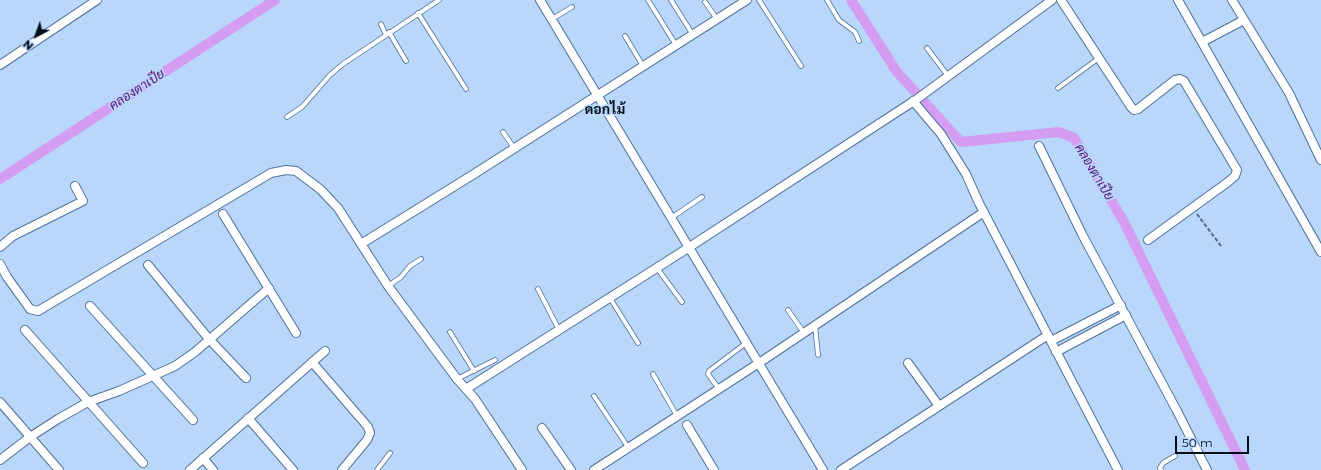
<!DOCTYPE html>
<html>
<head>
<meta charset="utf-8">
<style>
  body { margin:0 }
  #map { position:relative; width:1321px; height:470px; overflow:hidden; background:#b9d7fb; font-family:Montserrat,sans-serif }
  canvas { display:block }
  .north { position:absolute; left:16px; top:16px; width:40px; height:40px; -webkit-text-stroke:3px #b9d7fb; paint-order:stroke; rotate:221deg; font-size:11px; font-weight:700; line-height:16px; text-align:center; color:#030e1d }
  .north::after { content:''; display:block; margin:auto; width:14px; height:18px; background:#030e1d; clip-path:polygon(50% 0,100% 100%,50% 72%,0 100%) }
  .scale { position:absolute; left:1175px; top:436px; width:74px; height:18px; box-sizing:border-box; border:2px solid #030e1d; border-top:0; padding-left:5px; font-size:12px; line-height:14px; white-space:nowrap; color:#030e1d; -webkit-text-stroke:3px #b9d7fb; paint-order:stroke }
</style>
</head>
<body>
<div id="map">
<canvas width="1321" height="470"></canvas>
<div class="north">N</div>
<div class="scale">50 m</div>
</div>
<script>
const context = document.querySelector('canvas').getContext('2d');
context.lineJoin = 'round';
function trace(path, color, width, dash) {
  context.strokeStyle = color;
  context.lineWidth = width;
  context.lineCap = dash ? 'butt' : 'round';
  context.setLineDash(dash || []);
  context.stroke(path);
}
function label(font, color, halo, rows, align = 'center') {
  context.font = font + ' Montserrat,Sarabun,sans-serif';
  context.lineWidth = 3.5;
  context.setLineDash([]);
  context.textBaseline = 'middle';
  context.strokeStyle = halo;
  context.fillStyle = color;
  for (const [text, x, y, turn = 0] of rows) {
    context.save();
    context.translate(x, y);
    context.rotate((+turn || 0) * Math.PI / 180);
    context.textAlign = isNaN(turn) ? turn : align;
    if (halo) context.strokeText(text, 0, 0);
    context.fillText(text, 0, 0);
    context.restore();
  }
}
trace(new Path2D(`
  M851,0L897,72L961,142L1059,132L1074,138L1124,222L1245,470
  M0,179L275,0`), '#d59df2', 10);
const service = new Path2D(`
  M648,0L676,45
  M671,0L693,35
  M759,0L801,66
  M827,0L839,20L855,32L859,41
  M705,2L717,19
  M418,13L466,89
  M552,19L572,7
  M381,24L386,35
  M389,32L406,61
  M625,36L643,66
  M927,48L948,76
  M1058,88L1099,58
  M287,117L302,107L330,75L343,64L439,0
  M503,132L514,148
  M671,218L702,197
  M657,268L682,302
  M388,286L401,277L410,266L421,259
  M538,289L559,330
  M610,298L638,343
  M788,310L804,333
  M815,326L818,355
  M450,332L474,371
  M653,374L677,416
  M457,379L495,360
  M719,389L708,374L709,371L746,343
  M594,396L628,447
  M377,470L390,453
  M1161,470L1160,468L1163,463L1175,456`);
const minor = new Path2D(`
  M540,0L823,470
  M1061,0L1131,107L1134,110L1138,109L1175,80L1180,79L1184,81L1237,170L1235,176L1228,182L1148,240
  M1178,0L1321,252
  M1232,0L1289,93L1321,160
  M1202,42L1244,20
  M0,65L97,0
  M913,101L941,134L966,174L979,203L1118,470
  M1039,146L1083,236L1177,411L1207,470
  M223,214L296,333
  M361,244L474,174L747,0
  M0,247L13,236L83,201L75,186
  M0,264L7,277L30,309L38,311L271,173L286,170L296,171L320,189L338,208L388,286L457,379L475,399L522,470
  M148,265L209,339L246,378
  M90,306L193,420
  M25,330L143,463
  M1051,341L1121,305
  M1056,352L1126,315
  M312,362L368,427L370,433L367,440L342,470
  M908,363L939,406
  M466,389L688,248L917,99L1052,0
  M0,402L59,470
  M248,418L293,470
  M687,425L714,470
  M542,428L571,470
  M203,458L213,470
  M0,460L30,437L58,419L88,402L119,391L175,366L195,352L269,288
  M190,470L325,351
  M594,470L759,363L984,212
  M841,470L1048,335`);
trace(service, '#4e6f98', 5.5);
trace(minor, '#4e6f98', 10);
trace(new Path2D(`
  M1197,214L1221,246`), '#576b84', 2, [4, 2]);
trace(service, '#fff', 4);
trace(minor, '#fff', 8);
label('italic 13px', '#591076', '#b9d7fb', [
  ["คลองตาเปีย",137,90,-33],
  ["คลองตาเปีย",1094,172,59]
]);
label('bold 14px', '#030e1d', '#b9d7fb', [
  ["ดอกไม้",605,110]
]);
</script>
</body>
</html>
